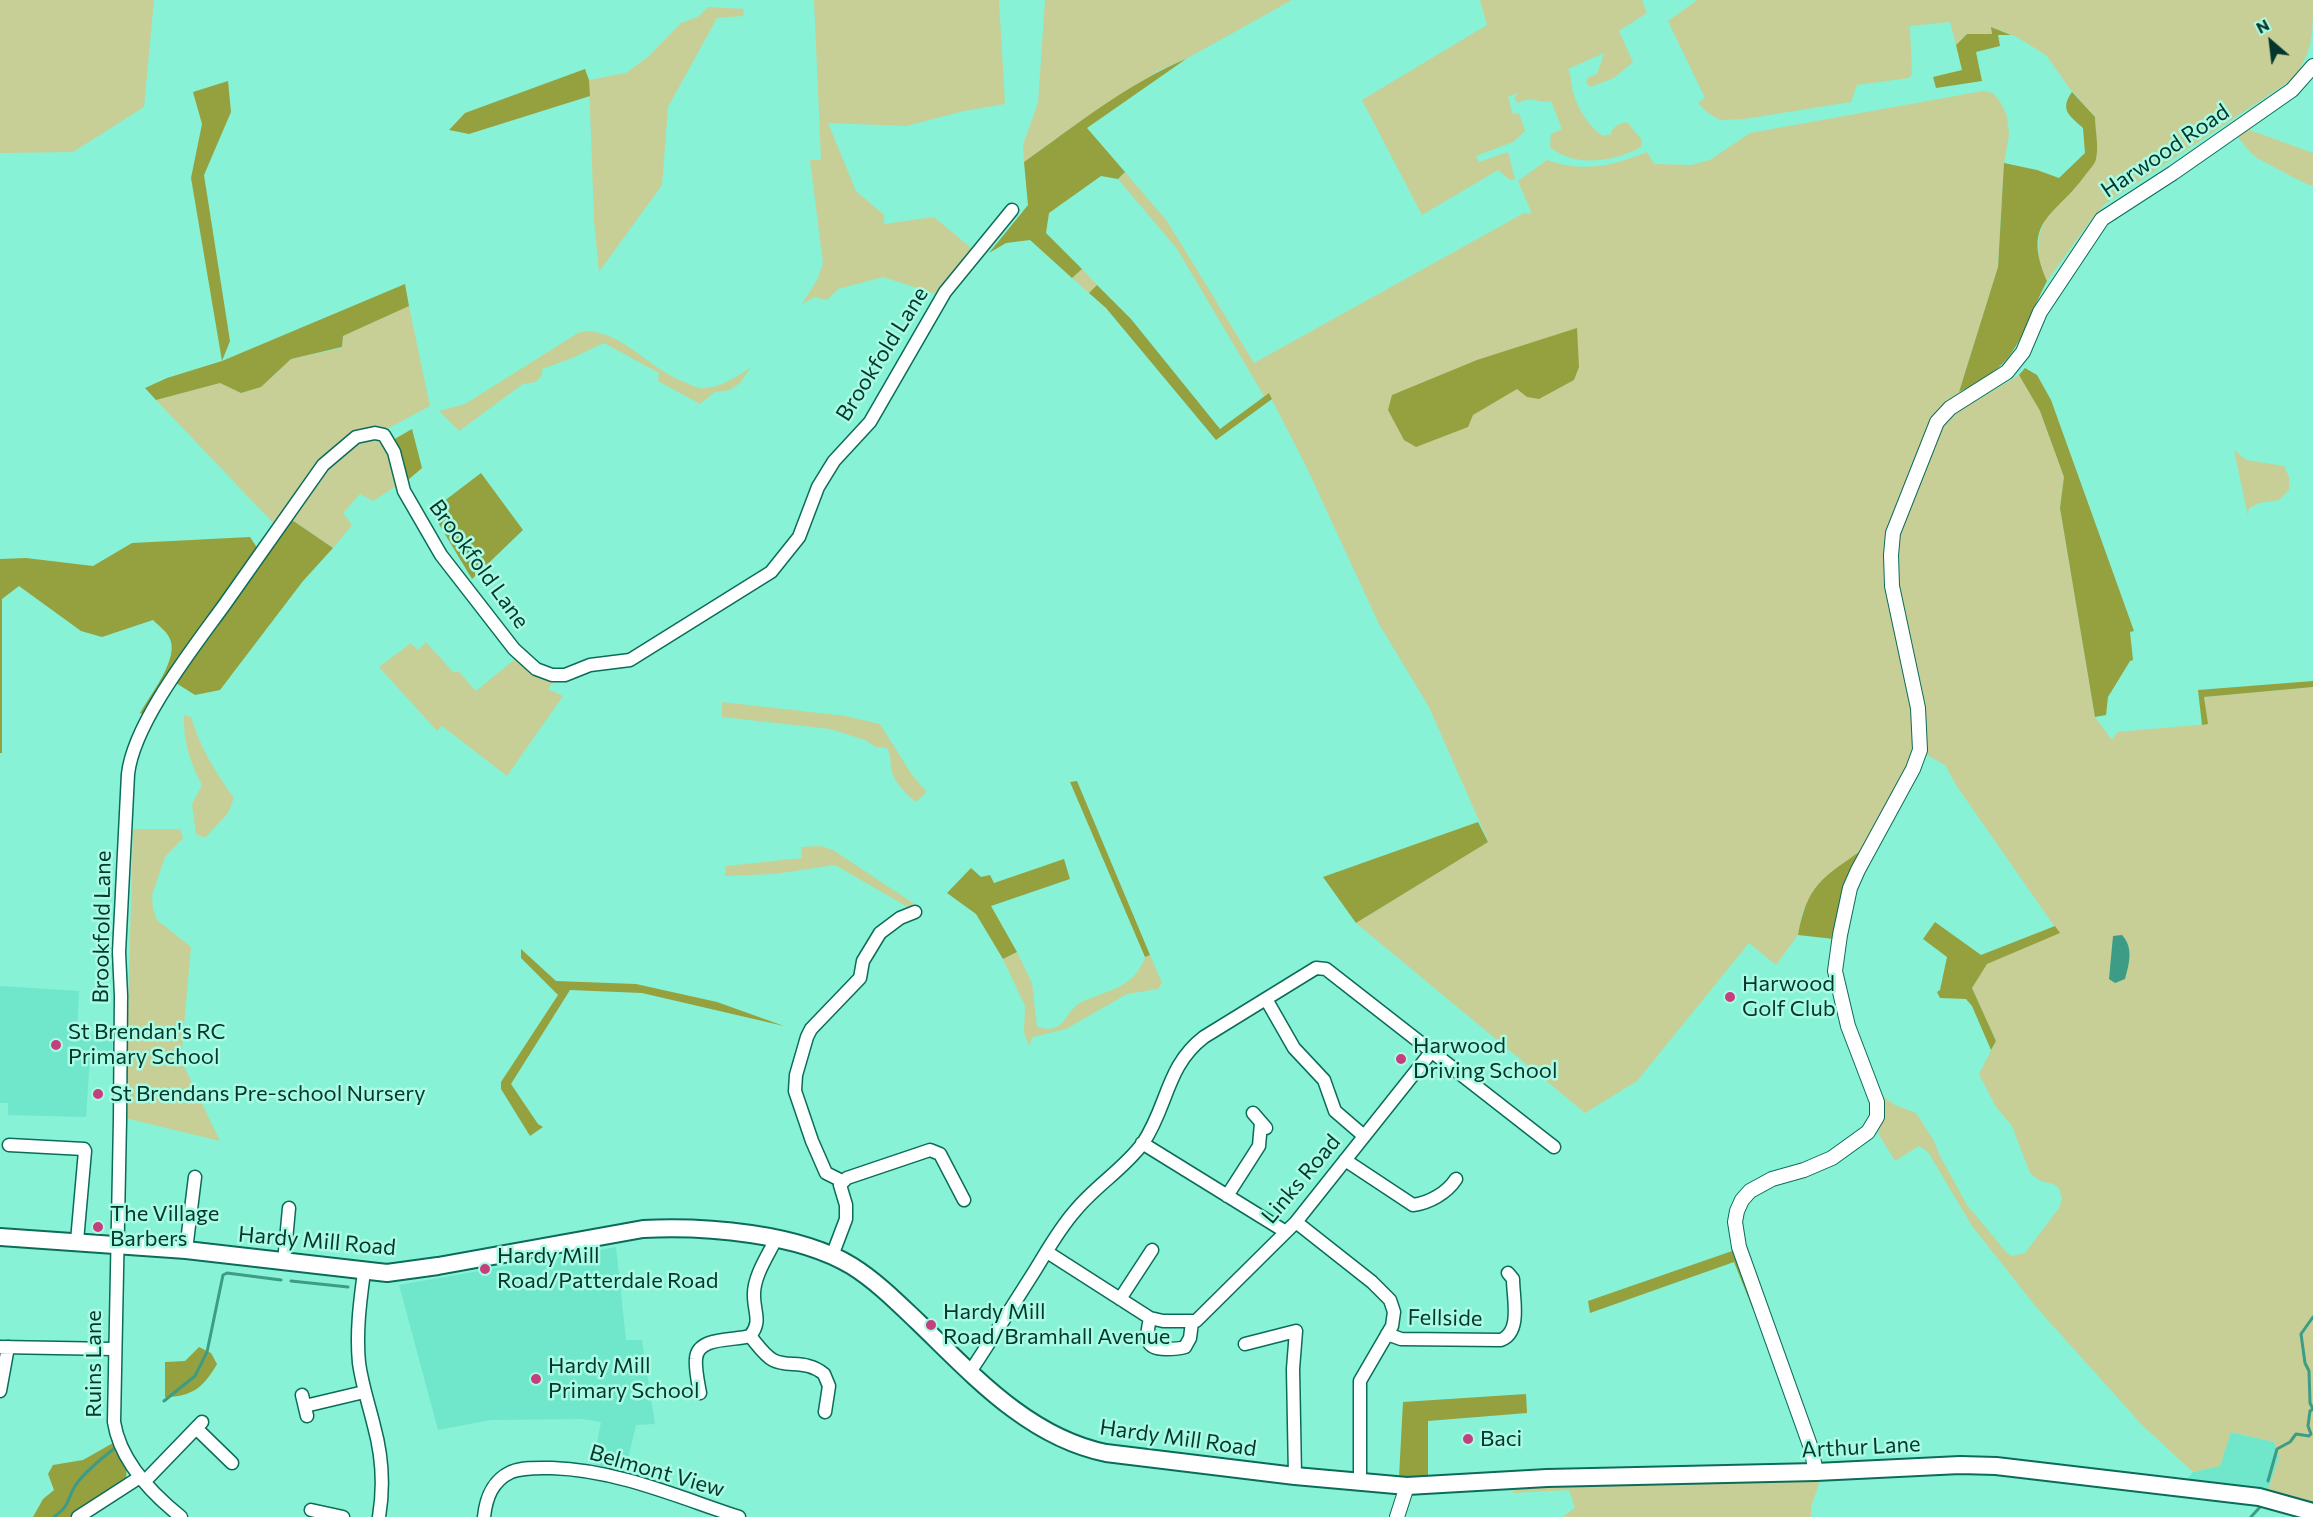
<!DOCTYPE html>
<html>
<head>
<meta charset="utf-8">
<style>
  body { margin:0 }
  #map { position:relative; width:2313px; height:1517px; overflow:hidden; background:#87f2d6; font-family:Commissioner,sans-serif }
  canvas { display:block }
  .north { position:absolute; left:2241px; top:12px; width:60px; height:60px; -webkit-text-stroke:4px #a9fbe4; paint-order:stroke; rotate:332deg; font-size:16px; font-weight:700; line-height:24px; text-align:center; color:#03362c }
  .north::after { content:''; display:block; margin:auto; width:21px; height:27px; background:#03362c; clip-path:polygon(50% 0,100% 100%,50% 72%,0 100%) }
</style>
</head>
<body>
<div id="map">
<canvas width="2313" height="1517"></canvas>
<div class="north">N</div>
</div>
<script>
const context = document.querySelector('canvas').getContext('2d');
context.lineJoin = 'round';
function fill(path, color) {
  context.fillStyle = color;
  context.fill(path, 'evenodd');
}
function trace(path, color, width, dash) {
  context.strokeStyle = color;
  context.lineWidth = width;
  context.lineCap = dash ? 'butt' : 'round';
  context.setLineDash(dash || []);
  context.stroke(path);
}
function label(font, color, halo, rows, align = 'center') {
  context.font = font + ' Commissioner,sans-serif';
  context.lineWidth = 5;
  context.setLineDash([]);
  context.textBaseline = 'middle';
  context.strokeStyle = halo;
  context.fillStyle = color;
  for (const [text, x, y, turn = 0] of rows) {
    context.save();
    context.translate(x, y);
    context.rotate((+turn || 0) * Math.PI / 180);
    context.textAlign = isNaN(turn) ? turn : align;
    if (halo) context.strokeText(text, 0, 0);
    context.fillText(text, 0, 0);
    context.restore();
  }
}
fill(new Path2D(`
  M0,986L79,991L77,1034L113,1035L112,1055L90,1058L86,1117L8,1115V1103H0Z
  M616,1247L626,1340H642L655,1424L636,1425L625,1472L593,1464L601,1422L582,1419L491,1420L438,1430L399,1285Z
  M2230,1432L2274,1442L2279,1457L2267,1493L2184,1483L2193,1472L2220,1466Z`), '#70e7ca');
fill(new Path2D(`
  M0,0H154L144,107L73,152L0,153Z
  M814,0H999L1005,104L964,111L906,126L828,123L856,191L884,215V224L934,217L971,248L936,294L883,277L838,289L827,300L815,297L802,304L817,280L823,263L810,160H821Z
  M1045,0H1292L1186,59L1158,71L1085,118L1024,162L1023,145L1038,103Z
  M1480,0H1642L1647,13L1619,31L1633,62L1614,78L1590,87L1586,82L1589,77L1597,74L1604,53L1568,69C1572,76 1570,80 1572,87C1575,105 1588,126 1603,136L1611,134C1613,126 1619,124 1627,122L1642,140L1641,147C1614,162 1575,168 1550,147L1551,134L1562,129L1551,101C1537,104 1533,95 1518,103L1514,99L1518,93L1508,97L1513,114L1519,113L1525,131L1513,142L1476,156L1479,162L1508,152L1515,179L1510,180L1498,170L1422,215L1362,100L1487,25Z
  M1697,0H2313C2313,35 2313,51 2293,79L2105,204L2093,217L2047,281L2038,260L2039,237L2045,217L2083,179L2095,117L2070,89L2046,55L2015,36L1992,27V34H1967L1956,45L1950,22L1910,26L1912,75L1909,78L1857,85L1851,102L1744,119L1720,120L1708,113L1698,103L1705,98L1668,21Z
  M708,7L744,9L743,16L717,18L668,107L662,185L599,272L594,221L589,80L626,73L649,56L681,23L698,17Z
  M1983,91L1993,93L2001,103L2007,116L2009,135L2004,163L1998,267L1959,392L1976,401L2019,375L2040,411L2064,477L2060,508L2095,717L2112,740L2117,732L2207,724L2204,697L2313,687V1504L2267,1493L2279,1457L2274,1442L2231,1432L2220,1466L2193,1472L2142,1425L2037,1308L1972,1226L1928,1152L1919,1146L1895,1161L1878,1133C1883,1120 1886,1111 1884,1097L1895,1105L1916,1113L1934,1141L1940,1156L1967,1205L2007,1253L2012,1256L2025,1253L2059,1208L2062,1199L2059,1188L2053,1184L2040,1181L2030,1173L2012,1126L1996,1107L1979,1074L1996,1041L1972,988L1986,964L2059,933L1956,785L1945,765L1927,755L1912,760L1862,850L1829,874L1803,910L1798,935L1776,965L1749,943L1637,1081L1585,1113L1356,923L1488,841L1429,707L1379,624L1306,466L1269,394L1264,396L1177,249L1118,179L1125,172L1167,221L1254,363L1524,213L1532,214L1518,181L1547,160C1582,173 1613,166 1647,152L1654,164L1691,165L1710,160L1750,133Z
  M2247,129L2313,153V186C2309,186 2264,162 2257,158C2250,153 2243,143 2237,136Z
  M1082,269L1097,285L1089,293L1072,278Z
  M409,306L430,406L385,430L368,428L346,437L320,462L275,525L156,400L220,383L241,393L261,387L291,359L342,348L343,336Z
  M588,331C625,334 649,368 682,381C687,383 694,387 699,388C717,390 737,377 751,367L740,383L730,390L715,392L700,404L658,381L659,373L604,343L570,359L542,369V375L536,382L523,384L459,431L439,411L465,404L578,333Z
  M369,439C392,442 392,466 398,485L373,501L360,494L343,513L352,525L333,548L292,520C313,492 334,450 369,439Z
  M2234,450L2246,460L2284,466L2289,477V490L2279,500L2259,503L2249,508L2248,516Z
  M426,642L453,672H459L476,691L515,659L535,673L556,679L548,689L563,696L507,776L442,726L437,731L379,667L411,643L418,650Z
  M722,702L845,716L880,724L912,775L927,792L916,802C906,795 892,780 891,767C890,759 891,756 887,748L876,747L865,740L830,729L722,717Z
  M184,715L191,717C200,747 215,772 234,798L228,813L205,838L196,834L192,804L202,785C190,762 183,742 184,715Z
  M133,829H180L183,838L165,857L152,895L153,909L157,920L191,947L181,1060L220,1141L125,1118Z
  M821,846L833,850L916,905L911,909L835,865L774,874L725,876L726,866L802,858L801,847Z
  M1017,952L1032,983L1037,1027C1065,1034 1061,1018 1078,1004C1081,1002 1087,1000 1091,998C1116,988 1135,985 1145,957L1150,955L1162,983L1158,989L1127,994L1066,1029L1033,1037L1029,1046L1024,1032L1025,1006L1003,959Z
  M1820,1481L1811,1507V1517H1563L1575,1507L1569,1490L1512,1493L1516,1487L1604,1483Z`), '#c7cf96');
fill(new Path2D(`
  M1991,27L2011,35H1998L2000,46L1976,52L1982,81L1936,88L1933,77L1962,70L1956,45L1967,34H1992Z
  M1186,59L1087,128L1125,172L1118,179L1101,176L1049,213L1046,233L1082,269L1072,278L1030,240L1006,243L989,253L1028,205L1024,162C1076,125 1127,84 1186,59Z
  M585,69L589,80L590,96L469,134L449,130L465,113Z
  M228,81L231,112L204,175L230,341L222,361L405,284L409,306L343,336L342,347L291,359L261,387L241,393L220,383L156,400L145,388L167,378L222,361L191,178L202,124L193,92Z
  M2072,92L2095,117C2095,129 2099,146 2096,159C2095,164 2089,170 2086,174C2057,216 2020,219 2047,281C2019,335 2020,366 1959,392L1998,267L2004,163L2037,170L2059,178L2085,153L2083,128C2070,116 2059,110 2072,92Z
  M1097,285L1131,319L1220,429L1269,393L1272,399L1216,440L1106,308L1089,293Z
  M1577,328L1579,367L1574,380L1539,399L1527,397L1517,389L1473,415L1468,427L1416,447L1404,440L1388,410L1392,395L1477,360Z
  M2025,368L2037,375L2051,400L2134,631L2130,632L2133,660L2130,661L2108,697L2106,715L2095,717L2060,508L2064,477L2040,411L2019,375Z
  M412,429L422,468L408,480L393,440Z
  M481,473L523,530L472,579L431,511Z
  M292,520L333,548L303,581L220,690L195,695L176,683Z
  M250,537L258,549L189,642L142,714L140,713C150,695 181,657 169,637C166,631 158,625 153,620L102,637L81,631L19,586L2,599V753H0V559L26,558L93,566L132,543Z
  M2313,681V687L2204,697L2208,724L2202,725L2198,690Z
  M1077,781L1150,955L1145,957L1070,782Z
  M1478,822L1488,842L1356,923L1323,877Z
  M1862,850L1834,939L1798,935C1807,885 1822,878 1862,850Z
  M1064,859L1070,879L991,906L1017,952L1003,959L976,914L947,893L971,868L981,877L990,875L994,883Z
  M1935,922L1981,955L2055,926L2060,933L1987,964L1972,988L1996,1041L1991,1050L1972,1006L1966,999L1940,998L1937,992L1940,990L1947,957L1923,939Z
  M521,949L556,981L636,984L717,1002L784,1026L642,993L570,990L511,1084L538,1124L543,1127L530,1136L501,1089V1082L558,995L521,958Z
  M1735,1250L1754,1312L1734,1262L1590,1313L1588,1301Z
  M199,1347L211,1353L217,1364C204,1387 192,1397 165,1397V1362L185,1361Z
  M1526,1394L1527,1413L1428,1421V1477H1399L1403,1402Z
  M113,1443L127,1465L126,1479L71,1517H33L43,1499L54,1490L48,1474L53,1465L83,1460Z`), '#95a03f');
fill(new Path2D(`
  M2122,935C2134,948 2129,964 2125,979L2115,983L2109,979L2113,936Z`), '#3c9c86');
trace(new Path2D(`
  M291,1281L348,1287
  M164,1401L195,1376L207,1352L223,1275L227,1273L281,1280
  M2268,1481L2277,1449L2290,1442L2296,1434L2309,1436L2311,1434L2308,1426L2310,1411L2313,1409L2310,1403L2309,1371L2305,1363L2301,1334L2313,1317
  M54,1517C73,1503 66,1498 77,1483C88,1469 102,1458 115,1448
  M2251,1517L2260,1507`), '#3c9c86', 3);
const minor = new Path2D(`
  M1266,999L1294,1048L1324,1080L1335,1111L1364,1136
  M1253,1113L1266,1128
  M1142,1143L1286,1232
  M9,1145L84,1149L85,1151L77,1241
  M1345,1160L1413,1205C1429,1203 1447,1193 1456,1179
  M842,1181L826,1173L812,1141L795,1091L796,1075L807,1037L811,1029L860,978L863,961L880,933L900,918L915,912
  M1227,1196L1259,1146L1261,1123
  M1296,1222L1372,1282L1390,1300L1394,1312L1392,1326L1360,1381V1483
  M776,1239C768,1255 753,1277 754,1296C754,1312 762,1322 750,1336C757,1344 764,1355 773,1360C788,1368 806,1359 824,1374L829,1386L825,1412
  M186,1250L195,1177
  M1047,1252L1150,1318L1163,1321H1196L1296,1222L1432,1051
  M832,1256L846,1219V1205L840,1185L847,1178L930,1150L940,1154L964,1200
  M284,1262L289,1208
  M364,1272C360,1302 356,1332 359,1363C362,1385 369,1405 374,1426C382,1455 384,1487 379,1517
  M1120,1299L1152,1250
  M1150,1318C1147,1335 1142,1349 1166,1349C1173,1349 1179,1349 1185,1347L1190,1338L1192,1322
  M1387,1334L1401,1339L1501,1340C1522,1332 1513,1298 1513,1279L1508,1273
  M1245,1344L1296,1331L1293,1369L1295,1476
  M0,1347L114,1349
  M970,1372C992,1339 1013,1305 1034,1272C1047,1251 1059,1229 1075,1211C1095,1186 1124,1169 1143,1143C1168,1106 1166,1066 1204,1037L1316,968L1326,969L1554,1147
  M0,1391L8,1347
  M700,1393C698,1382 695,1369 696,1359C697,1336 734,1341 750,1336
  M302,1395L307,1416
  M305,1406L364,1392
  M196,1428L232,1463
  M145,1481L202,1422
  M311,1510L343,1517
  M78,1517L140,1477
  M181,1517C151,1493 120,1460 114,1422L120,1120L121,996L119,952L128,774C134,722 194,647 225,604C258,557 291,511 323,465L356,437L375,433L384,435L394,452L404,491L441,555L514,649L536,669L552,675H565L590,665L630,660L771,572L799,537L818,487L834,461L870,422L945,292L1012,210
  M484,1517C486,1498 492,1481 511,1472C524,1467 539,1468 552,1468C617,1470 678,1497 739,1517`);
const tertiary = new Path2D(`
  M1816,1472L1811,1448L1739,1247L1735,1222L1737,1211L1742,1200L1750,1191L1772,1179L1804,1170L1832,1158L1868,1132L1877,1117V1102L1848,1026L1835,971L1840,935L1850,888L1858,870L1913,769L1920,750L1918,708L1892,586L1891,555L1893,533L1937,422L1950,408L2007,372L2023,352L2040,312L2102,219L2173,173L2292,90L2313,66
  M1397,1517L1407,1486`);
const secondary = new Path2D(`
  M0,1237L186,1250L387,1273L438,1266L643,1229C706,1226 798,1233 852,1266C876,1281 897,1302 918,1322C973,1375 1028,1437 1106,1453L1295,1476L1407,1486L1547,1478L1816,1472L1960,1465L1996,1466L2259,1497L2313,1512`);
trace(minor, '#0c6c5a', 15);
trace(tertiary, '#0c6c5a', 16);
trace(secondary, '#0c6c5a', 20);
trace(minor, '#fff', 12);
trace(tertiary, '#fff', 14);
trace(secondary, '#fff', 16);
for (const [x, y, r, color] of [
  [1730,997,6,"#c53f7f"],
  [56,1045,6,"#c53f7f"],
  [1401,1059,6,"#c53f7f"],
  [98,1094,6,"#c53f7f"],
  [98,1227,6,"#c53f7f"],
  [485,1269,6,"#c53f7f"],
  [931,1325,6,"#c53f7f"],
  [536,1379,6,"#c53f7f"],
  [1468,1439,6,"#c53f7f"]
]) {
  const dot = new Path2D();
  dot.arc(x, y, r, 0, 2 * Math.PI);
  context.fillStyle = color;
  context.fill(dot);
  trace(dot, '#a9fbe4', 2);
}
label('22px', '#03362c', '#a9fbe4', [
  ["Harwood Road",2165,151,-34],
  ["Brookfold Lane",882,354,-58],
  ["Brookfold Lane",479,564,54],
  ["Brookfold Lane",102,927,-89],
  ["Links Road",1301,1179,-50],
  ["Hardy Mill Road",317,1241,5],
  ["Fellside",1445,1318,1],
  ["Ruins Lane",94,1364,-90],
  ["Hardy Mill Road",1178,1438,8],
  ["Arthur Lane",1861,1447,-3],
  ["Belmont View",657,1471,16]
]);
label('22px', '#03362c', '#a9fbe4', [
  ["Harwood",1742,984],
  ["Golf Club",1742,1009],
  ["St Brendan's RC",68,1032],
  ["Primary School",68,1057],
  ["Harwood",1413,1046],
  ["Driving School",1413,1071],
  ["St Brendans Pre-school Nursery",110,1094],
  ["The Village",110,1214],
  ["Barbers",110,1239],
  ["Hardy Mill",497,1256],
  ["Road/Patterdale Road",497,1281],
  ["Hardy Mill",943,1312],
  ["Road/Bramhall Avenue",943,1337],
  ["Hardy Mill",548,1366],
  ["Primary School",548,1391],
  ["Baci",1480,1439]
], 'left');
</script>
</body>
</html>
